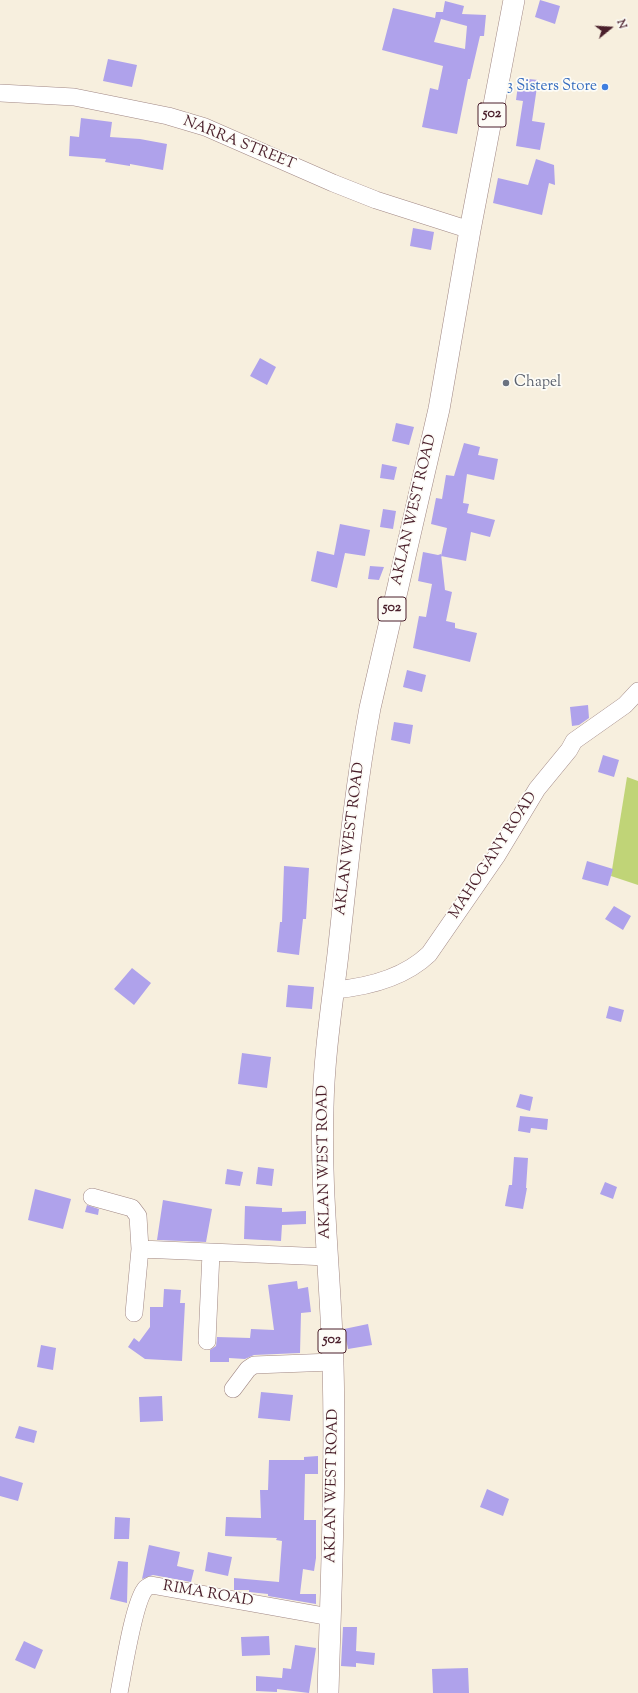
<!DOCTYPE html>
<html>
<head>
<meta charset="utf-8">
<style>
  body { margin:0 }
  #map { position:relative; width:638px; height:1693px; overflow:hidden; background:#f7efde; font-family:"Sorts Mill Goudy",serif }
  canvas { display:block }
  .north { position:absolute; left:590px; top:8px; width:40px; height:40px; -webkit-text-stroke:3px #fdfcf7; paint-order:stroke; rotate:72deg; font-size:11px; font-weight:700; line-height:16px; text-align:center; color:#4a1f2b }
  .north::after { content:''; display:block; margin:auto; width:14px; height:18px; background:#4a1f2b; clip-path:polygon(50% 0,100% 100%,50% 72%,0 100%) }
</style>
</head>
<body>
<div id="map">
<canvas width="638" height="1693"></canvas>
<div class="north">N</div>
</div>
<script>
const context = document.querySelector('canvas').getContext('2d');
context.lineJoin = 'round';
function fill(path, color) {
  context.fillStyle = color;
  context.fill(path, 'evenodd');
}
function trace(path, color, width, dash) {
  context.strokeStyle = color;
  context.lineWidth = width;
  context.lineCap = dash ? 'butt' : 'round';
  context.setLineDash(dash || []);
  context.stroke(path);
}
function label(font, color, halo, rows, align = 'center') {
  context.font = font + ' "Sorts Mill Goudy",serif';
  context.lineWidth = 3.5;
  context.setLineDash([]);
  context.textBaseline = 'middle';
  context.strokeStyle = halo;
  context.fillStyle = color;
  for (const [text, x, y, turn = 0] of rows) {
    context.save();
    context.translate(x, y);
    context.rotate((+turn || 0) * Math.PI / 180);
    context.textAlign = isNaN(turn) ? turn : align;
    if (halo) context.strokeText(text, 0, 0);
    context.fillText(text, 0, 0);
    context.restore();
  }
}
fill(new Path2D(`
  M627,777L638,781V885L611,876Z`), '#c0d477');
fill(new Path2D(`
  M540,0L560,6L555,24L535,17Z
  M445,1L464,6L462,14L486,15L484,36H480L470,79H468L457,134L422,127L430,88L438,90L443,66L382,50L393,8L435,18L436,12H443ZM441,19L467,26L465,49L434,42Z
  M108,59L137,65L132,87L103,81Z
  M519,78L538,80L532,121L545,123L540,150L516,146L523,101L516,100Z
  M81,118L112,122L110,137L140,139L167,144L163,170L130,164V166L105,162L106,159L69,156L70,136L79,137Z
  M536,159L554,165L555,185L549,183L542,215L493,203L498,178L528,185Z
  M413,228L434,232L431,250L410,246Z
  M260,358L276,367L267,385L250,376Z
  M396,423L414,427L409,445L392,441Z
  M464,443L480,447L478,455L498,459L494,480L467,474L463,503L469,504L467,513L495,520L490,537L471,532L466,561L441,556L447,528L431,524L436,498L442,499L446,475L454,476Z
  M382,464L397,467L394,480L380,478Z
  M383,509L396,511L393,529L380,527Z
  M340,524L370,530L365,556L345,553L337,588L311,581L317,551L334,555Z
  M423,552L438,555L441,554L445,590L452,592L446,621L455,623V628L477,633L470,662L413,648L419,616L426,617L432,584L418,581Z
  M370,566L384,567L379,580L368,579Z
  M407,670L426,675L422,692L403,687Z
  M588,705L589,718L579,725L572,726L570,707Z
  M394,722L413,725L410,744L391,740Z
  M603,755L619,760L614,777L598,772Z
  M587,861L613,869L608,886L582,879Z
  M284,866L309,868L306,919H303L299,955L277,952L280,922H282Z
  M614,906L631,916L623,930L605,919Z
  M132,968L151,983L134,1005L114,989Z
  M288,985L314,987L312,1009L286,1007Z
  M609,1006L624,1010L621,1022L606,1018Z
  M242,1053L271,1057L267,1088L238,1084Z
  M520,1094L533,1097L530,1111L516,1107Z
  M520,1116L548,1119L547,1130L531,1128L530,1133L518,1131Z
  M514,1157L528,1158L526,1188H527L523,1209L505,1206L509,1185H512Z
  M258,1167L274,1169L272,1186L256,1184Z
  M227,1169L243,1172L240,1186L225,1184Z
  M605,1182L617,1187L613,1199L600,1194Z
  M35,1189L71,1199L63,1229L28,1220Z
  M163,1200L212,1209L206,1242L157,1240Z
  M87,1205L99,1209L98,1215L85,1212Z
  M245,1206L282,1208V1212L306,1211V1224L282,1225L281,1241L244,1239Z
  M297,1281L298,1289L308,1287L311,1312L301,1313L300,1353L254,1355L245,1359L229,1358V1362H210V1350L216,1346L217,1337L250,1338L251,1329L274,1330L268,1285Z
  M164,1289L181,1290L180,1303H185L182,1361L145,1359L128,1347L134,1338L139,1342L150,1327V1307H163Z
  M368,1324L372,1345L348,1349L344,1329Z
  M41,1345L56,1348L53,1370L37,1367Z
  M261,1392L293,1395L290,1421L258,1418Z
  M162,1396L163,1421L140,1422L139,1397Z
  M19,1426L37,1431L34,1443L15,1438Z
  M318,1456V1474H305L304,1520H316V1558L314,1571L303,1569L300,1594H316V1604L268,1596V1594L249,1592V1590H234V1578L279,1582L282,1541L276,1540L277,1538L225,1536L226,1517L261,1518L260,1490H268L269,1460H304V1457Z
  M0,1476L23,1483L18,1501L0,1496Z
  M487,1489L509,1499L503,1516L480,1507Z
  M115,1517L130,1518L129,1539H114Z
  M149,1545L180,1552L177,1566L194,1570L191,1582L153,1575L142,1579Z
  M208,1552L232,1557L228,1576L205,1571Z
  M118,1561L128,1562L127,1603L110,1599Z
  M343,1627H357L356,1651L375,1653L374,1665L356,1663V1667L341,1666Z
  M269,1636L270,1655L242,1656L241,1637Z
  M24,1641L43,1650L35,1669L15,1660Z
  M295,1645L316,1648L309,1693L277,1689V1692L256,1691V1676L282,1678L283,1668L291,1669Z
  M468,1668L469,1693H433L432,1669Z`), '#afa2eb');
const minor = new Path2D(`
  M0,93L74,97L168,116L205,127L333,183L376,200L470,230
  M334,990C367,987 404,978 429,954L496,857L537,789L569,750L574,741L625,705L638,691
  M92,1197L132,1208L138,1216L140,1249L327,1257
  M134,1313L140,1249
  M207,1341L211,1253
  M233,1389L248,1369L254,1365L333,1362
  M119,1693C123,1673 134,1600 146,1588C147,1587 149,1586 151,1585L330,1617`);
const major = new Path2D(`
  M328,1693C331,1584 336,1474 333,1365C331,1279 320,1193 323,1107C324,1056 332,1005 338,954C347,871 355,789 370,708L439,409L470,230L514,0`);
trace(minor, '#a08784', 18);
trace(major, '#a08784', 22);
trace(minor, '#fff', 17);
trace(major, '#fff', 21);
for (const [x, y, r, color] of [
  [605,87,4,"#3f7fe0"],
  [506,383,4,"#6b7280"]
]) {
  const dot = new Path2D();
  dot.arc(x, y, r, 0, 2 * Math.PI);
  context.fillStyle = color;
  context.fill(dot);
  trace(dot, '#fdfcf7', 1.5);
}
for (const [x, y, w] of [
  [492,115,28],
  [392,609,28],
  [332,1341,28]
]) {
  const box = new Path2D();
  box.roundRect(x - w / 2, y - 12, w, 24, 3);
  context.fillStyle = '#fdfcf7';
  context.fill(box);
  trace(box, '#4a1f2b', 1);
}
label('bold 14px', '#4a1f2b', null, [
  ["502",492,115],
  ["502",392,609],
  ["502",332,1341]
]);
label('15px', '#366cbe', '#fdfcf7', [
  ["3 Sisters Store",597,87]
], 'right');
label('15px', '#4a1f2b', '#fdfcf7', [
  ["NARRA STREET",239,144,22],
  ["AKLAN WEST ROAD",415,510,-77],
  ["AKLAN WEST ROAD",351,839,-83],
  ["MAHOGANY ROAD",494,856,-57],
  ["AKLAN WEST ROAD",325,1162,-91],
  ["AKLAN WEST ROAD",333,1486,-89],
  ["RIMA ROAD",208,1595,10]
]);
label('15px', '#5b616d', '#fdfcf7', [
  ["Chapel",514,383]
], 'left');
</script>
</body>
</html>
